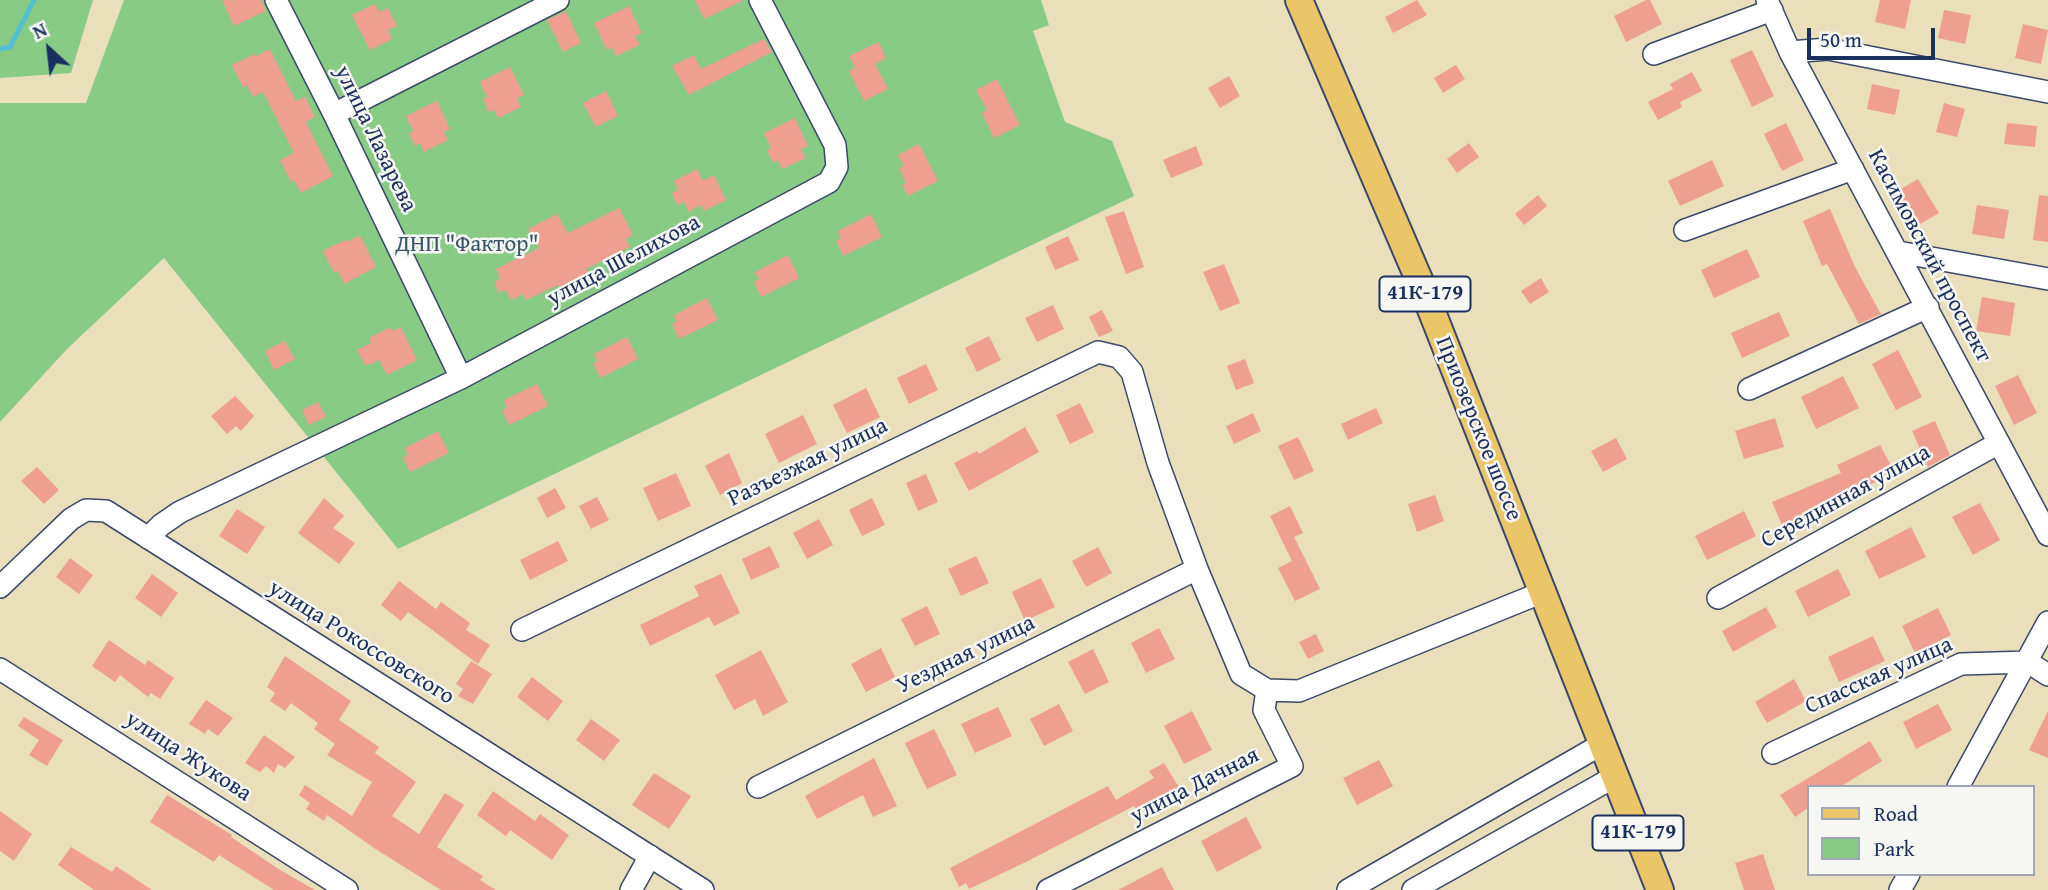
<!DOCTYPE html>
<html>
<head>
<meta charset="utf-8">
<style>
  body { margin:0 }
  #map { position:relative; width:2048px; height:890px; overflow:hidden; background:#eadfbb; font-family:"Gentium Book Plus",serif }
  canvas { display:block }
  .legend { position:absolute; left:1807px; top:785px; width:228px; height:91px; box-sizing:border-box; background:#f6f6f2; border:2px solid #9ea6b7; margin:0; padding:9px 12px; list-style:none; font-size:21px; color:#1b2f5e }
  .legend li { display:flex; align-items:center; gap:14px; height:35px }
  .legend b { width:35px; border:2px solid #9ea6b7 }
  .north { position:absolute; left:14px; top:14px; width:70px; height:70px; -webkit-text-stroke:5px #f6f6f2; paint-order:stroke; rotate:333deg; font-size:19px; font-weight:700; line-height:28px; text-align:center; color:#1b2f5e }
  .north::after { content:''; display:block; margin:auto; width:24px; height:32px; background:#1b2f5e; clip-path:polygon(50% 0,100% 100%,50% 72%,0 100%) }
  .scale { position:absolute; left:1807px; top:28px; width:128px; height:32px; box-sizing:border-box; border:4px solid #1b2f5e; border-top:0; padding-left:9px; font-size:21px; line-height:24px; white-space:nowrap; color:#1b2f5e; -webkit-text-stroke:5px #f6f6f2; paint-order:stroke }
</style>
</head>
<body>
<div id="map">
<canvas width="2048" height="890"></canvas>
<ul class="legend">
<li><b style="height:9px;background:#eac669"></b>Road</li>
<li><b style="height:19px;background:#87cb85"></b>Park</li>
</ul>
<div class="north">N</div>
<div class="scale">50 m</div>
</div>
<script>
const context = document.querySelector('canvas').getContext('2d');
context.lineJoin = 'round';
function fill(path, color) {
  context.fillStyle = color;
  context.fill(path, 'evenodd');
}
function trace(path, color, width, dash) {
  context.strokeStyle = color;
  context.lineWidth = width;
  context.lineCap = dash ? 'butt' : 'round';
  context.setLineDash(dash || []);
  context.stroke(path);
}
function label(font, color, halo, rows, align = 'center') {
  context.font = font + ' "Gentium Book Plus",serif';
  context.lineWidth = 5;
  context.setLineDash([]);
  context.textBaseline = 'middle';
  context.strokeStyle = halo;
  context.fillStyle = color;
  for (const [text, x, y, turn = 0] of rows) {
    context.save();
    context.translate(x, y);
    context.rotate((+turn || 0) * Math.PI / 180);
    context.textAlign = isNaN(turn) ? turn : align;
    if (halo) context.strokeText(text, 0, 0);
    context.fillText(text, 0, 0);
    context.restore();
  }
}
fill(new Path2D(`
  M0,0H93L71,73L0,78Z
  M124,0H1041L1049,25L1033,31L1065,122L1112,141L1134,196L398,549L164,258L67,349L0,422V103H86Z`), '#87cb85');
trace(new Path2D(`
  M0,49L10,47L34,0`), '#55bfd1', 5);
fill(new Path2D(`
  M222,0H261L266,11L234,26Z
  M695,0H744L704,19Z
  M1417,0L1427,15L1393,33L1385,17Z
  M1646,0H1650L1662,24L1626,42L1614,16Z
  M1880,0H1911L1905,29L1875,22Z
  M375,4L379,12L388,8L397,26L388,30L392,39L370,50L352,15Z
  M629,6L642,33L635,36L640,45L616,56L612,48L607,50L594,23Z
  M1944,10L1971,15L1965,44L1938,38Z
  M566,11L581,43L563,52L547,20Z
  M2023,24L2048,30L2041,64L2015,58Z
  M764,39L772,52L689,95L672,66L694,55L701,69Z
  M879,42L886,58L875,64L888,89L864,101L849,71L855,68L849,56Z
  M270,49L296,101L305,97L315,117L306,122L333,176L301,193L294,180L291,182L280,160L294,153L263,92L253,97L247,85L243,87L232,65L255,54L256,56Z
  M1752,50L1774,96L1752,107L1730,60Z
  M1456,65L1465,79L1443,93L1434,78Z
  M510,67L524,95L517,98L521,107L498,118L494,110L489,112L483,99L487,97L480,82Z
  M1692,72L1702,91L1680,102L1682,107L1658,120L1648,102L1673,89L1670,84Z
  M1229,76L1240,96L1220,108L1208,88Z
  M997,79L1020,125L994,138L982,113L987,110L976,90Z
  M1872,84L1900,90L1895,115L1867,109Z
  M606,91L618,116L596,127L583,103Z
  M437,101L450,129L444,132L448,140L424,152L420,143L415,146L409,133L413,131L406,116Z
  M1944,103L1965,109L1957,137L1936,132Z
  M795,118L808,146L801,149L806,158L782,169L778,160L773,163L767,150L771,148L764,133Z
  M1786,123L1804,160L1782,171L1764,134Z
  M2007,123L2037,126L2035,147L2004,144Z
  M1469,143L1479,157L1457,173L1447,159Z
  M919,144L938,181L908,196L902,185L906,183L899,168L904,166L898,155Z
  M1196,146L1203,165L1171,178L1163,160Z
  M1712,160L1724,186L1680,206L1668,181Z
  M697,169L703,181L714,175L726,200L704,211L701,205L689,212L684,202L677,205L672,193L678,190L674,181Z
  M1918,179L1939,213L1915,227L1894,193Z
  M1538,195L1547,206L1524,225L1515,214Z
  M2039,195L2048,196V242L2033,240Z
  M1977,205L2009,210L2004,239L1972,234Z
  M619,208L633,235L626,239L630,247L586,269L595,284L566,300L558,285L526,300L523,294L511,300L506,290L499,293L494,282L500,279L496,269L539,248L528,229L557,214L568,233Z
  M1830,209L1856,269L1881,314L1859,324L1827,264L1822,266L1803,221Z
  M1124,211L1144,267L1126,274L1105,217Z
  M871,214L882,237L843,256L836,241L841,238L838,231Z
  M360,235L376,267L344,284L338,271L334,273L323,251L345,240L347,242Z
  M1068,236L1079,260L1055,270L1045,247Z
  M1747,249L1760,277L1714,298L1701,270Z
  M788,255L799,278L761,297L754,282L759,279L755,272Z
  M1224,264L1240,303L1220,311L1203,272Z
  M1541,278L1549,292L1530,304L1521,291Z
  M1982,297L2015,303L2010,336L1976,331Z
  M707,298L718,320L679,339L672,324L677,322L674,315Z
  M1053,305L1064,329L1037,342L1025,318Z
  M1102,310L1113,331L1099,337L1089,317Z
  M1779,312L1790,336L1742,358L1731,333Z
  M391,327L393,331L401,327L417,360L387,375L379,360L366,366L357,350L371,343L369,338Z
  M989,336L1001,360L977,372L965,348Z
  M627,337L638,359L600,378L593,364L597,361L594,354Z
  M285,341L295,359L274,370L265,351Z
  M1898,350L1922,397L1896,410L1872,364Z
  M1245,359L1254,383L1236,390L1227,366Z
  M926,364L938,390L909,404L897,378Z
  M2018,375L2037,413L2014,425L1995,386Z
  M1843,376L1859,408L1816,429L1801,397Z
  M537,384L548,406L509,425L502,410L507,408L504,400Z
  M866,388L880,417L847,433L833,405Z
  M235,396L254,416L241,431L236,426L227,434L211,416Z
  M318,402L326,417L309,425L302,410Z
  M1080,403L1094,432L1070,444L1056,415Z
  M1376,408L1383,423L1348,440L1341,424Z
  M1253,413L1261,431L1234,444L1226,426Z
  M803,415L817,444L779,463L765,434Z
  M1775,418L1784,447L1744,459L1735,431Z
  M1935,421L1950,455L1928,467L1912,431Z
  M1025,427L1039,452L969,491L954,463L977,451L979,454Z
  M438,431L449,453L410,472L403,458L408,455L405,448Z
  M1298,437L1314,471L1294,480L1278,446Z
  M1616,438L1627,459L1603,472L1591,451Z
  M1880,445L1895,473L1834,502L1837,510L1785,532L1772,502L1841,473L1837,465Z
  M729,453L742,483L720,495L705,466Z
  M37,467L59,490L44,504L21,481Z
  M676,473L691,506L658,521L643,488Z
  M926,474L938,502L918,511L906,483Z
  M555,488L566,508L547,518L537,498Z
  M1435,495L1444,521L1417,532L1408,504Z
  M597,497L609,520L591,529L579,506Z
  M324,498L344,516L333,528L355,543L339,564L298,533Z
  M872,498L885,525L862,536L849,510Z
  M1980,503L2000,540L1973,555L1952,517Z
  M1290,506L1303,533L1294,537L1320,589L1295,601L1278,568L1292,561L1270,516Z
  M237,509L265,527L247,554L219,536Z
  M1744,511L1756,536L1707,560L1695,536Z
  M819,519L833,545L807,559L793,533Z
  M1911,527L1926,557L1879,579L1865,551Z
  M558,541L568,561L530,580L520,560Z
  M770,546L780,567L751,580L742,559Z
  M1098,547L1112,573L1086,587L1072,561Z
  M976,556L989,583L961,596L948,569Z
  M70,558L93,575L79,594L56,577Z
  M1838,569L1851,595L1808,617L1795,591Z
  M152,574L178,593L161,617L135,598Z
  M721,574L740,613L714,626L709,617L650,646L640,625L699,596L694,586Z
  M1041,578L1055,607L1025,621L1012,592Z
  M399,581L436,609L441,602L470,623L466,630L490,645L478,664L408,612L401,621L381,605Z
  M927,606L940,634L915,646L901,619Z
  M1766,607L1777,627L1733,652L1722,631Z
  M1938,608L1951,635L1915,653L1902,626Z
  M1159,628L1175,659L1146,673L1131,643Z
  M1316,634L1324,651L1308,659L1299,642Z
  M1873,636L1885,661L1839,682L1828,657Z
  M109,640L145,665L148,660L174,678L160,699L151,693L148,697L120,675L115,682L92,666Z
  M881,648L895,677L866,692L851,664Z
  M1093,649L1109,682L1085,694L1068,662Z
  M761,650L788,702L763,716L755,699L734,710L715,675Z
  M285,656L351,701L339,720L379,747L375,753L416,782L392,816L394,817L419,834L445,793L464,805L437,847L483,876L480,880L496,890H441L374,848L327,815L324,821L306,809L310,803L299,795L305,785L352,816L372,782L327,755L335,744L314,729L318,723L291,703L285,711L270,701L275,693L267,687Z
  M471,661L492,674L473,704L458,696L463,689L456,684Z
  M532,677L563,701L548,721L517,697Z
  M1794,679L1806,701L1767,723L1755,702Z
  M206,700L233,718L218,736L208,729L205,734L189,724Z
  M1059,704L1073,731L1044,746L1030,719Z
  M1938,704L1952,730L1916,749L1903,722Z
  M998,707L1012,736L975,753L961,724Z
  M1192,711L1212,750L1184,764L1164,726Z
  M2048,711V758L2029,750Z
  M24,717L63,740L47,766L29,755L39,740L18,726Z
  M591,719L620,740L604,761L576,740Z
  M934,729L957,775L927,789L905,743Z
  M264,735L295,757L285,768L278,764L274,773L266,766L260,772L245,763Z
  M1870,741L1882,761L1840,787H1808V808L1795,817L1780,795Z
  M874,758L897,806L873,817L863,795L817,819L805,796Z
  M1379,760L1393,786L1357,805L1343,778Z
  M1164,763L1180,789L1174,792L1179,799L1167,806L1161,798L1137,811L1134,806L1026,862L969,889L966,883L959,887L950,868L1108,786L1116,800L1154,778L1149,771Z
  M654,773L691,796L669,829L632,805Z
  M493,791L535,821L540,814L569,835L552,860L510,830L506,836L477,815Z
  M167,795L232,835L231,837L277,868L315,890H274L219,855L214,862L150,822Z
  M0,811L32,834L14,861L0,851Z
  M1246,817L1262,848L1217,872L1201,841Z
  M71,847L112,872L116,866L152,890H94L58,865Z
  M1763,854L1775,890H1744L1735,863Z
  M1162,867L1174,890H1118Z`), '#ef9f8f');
const minor = new Path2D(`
  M276,0L334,114L461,378
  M1767,0L1790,52L2048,535
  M1790,52L1828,49L2048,92
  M1654,54L1772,10
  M334,114L558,0
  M1685,230L1853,169
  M1898,252L2048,279
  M1749,389L1928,307
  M148,538L161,525L180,512L461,378L829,182L837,167L835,145L760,0
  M0,587L71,519L86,510L106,511L703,890
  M1718,598L1999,443
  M522,630L1098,352L1119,357L1132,372L1158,463L1197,569L1241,674L1267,690L1299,691L1543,592
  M0,669L347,890
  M1773,753L1961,664L2028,662L2048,675
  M758,787L1197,569
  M1958,787L2048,622
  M631,890L650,856
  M1048,890L1292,766L1264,710L1267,690
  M1348,890L1604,743
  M1413,890L1616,776
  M1900,890L1909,874`);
const major = new Path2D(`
  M1299,0L1423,289L1660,890`);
trace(minor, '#3a496c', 24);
trace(major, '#3a496c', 30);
trace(minor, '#fff', 21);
trace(major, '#eac669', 26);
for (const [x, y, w] of [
  [1425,294,91],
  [1638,833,91]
]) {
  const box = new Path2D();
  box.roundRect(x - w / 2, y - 17.5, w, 35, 5);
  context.fillStyle = '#f6f6f2';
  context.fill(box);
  trace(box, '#1b2f5e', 2);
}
label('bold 21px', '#1b2f5e', null, [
  ["41К-179",1425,294],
  ["41К-179",1638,833]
]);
label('23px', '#1b2f5e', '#f6f6f2', [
  ["улица Лазарева",375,139,64],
  ["Касимовский проспект",1929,256,62],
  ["улица Шелихова",624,261,-28],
  ["Приозерское шоссе",1478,429,68],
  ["Разъезжая улица",808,463,-26],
  ["Серединная улица",1846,497,-29],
  ["улица Рокоссовского",361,643,32],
  ["Уездная улица",966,655,-26],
  ["Спасская улица",1879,676,-24],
  ["улица Жукова",188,757,33],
  ["улица Дачная",1195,786,-27]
]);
label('23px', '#365668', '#f6f6f2', [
  ["ДНП \"Фактор\"",467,245]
]);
</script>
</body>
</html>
